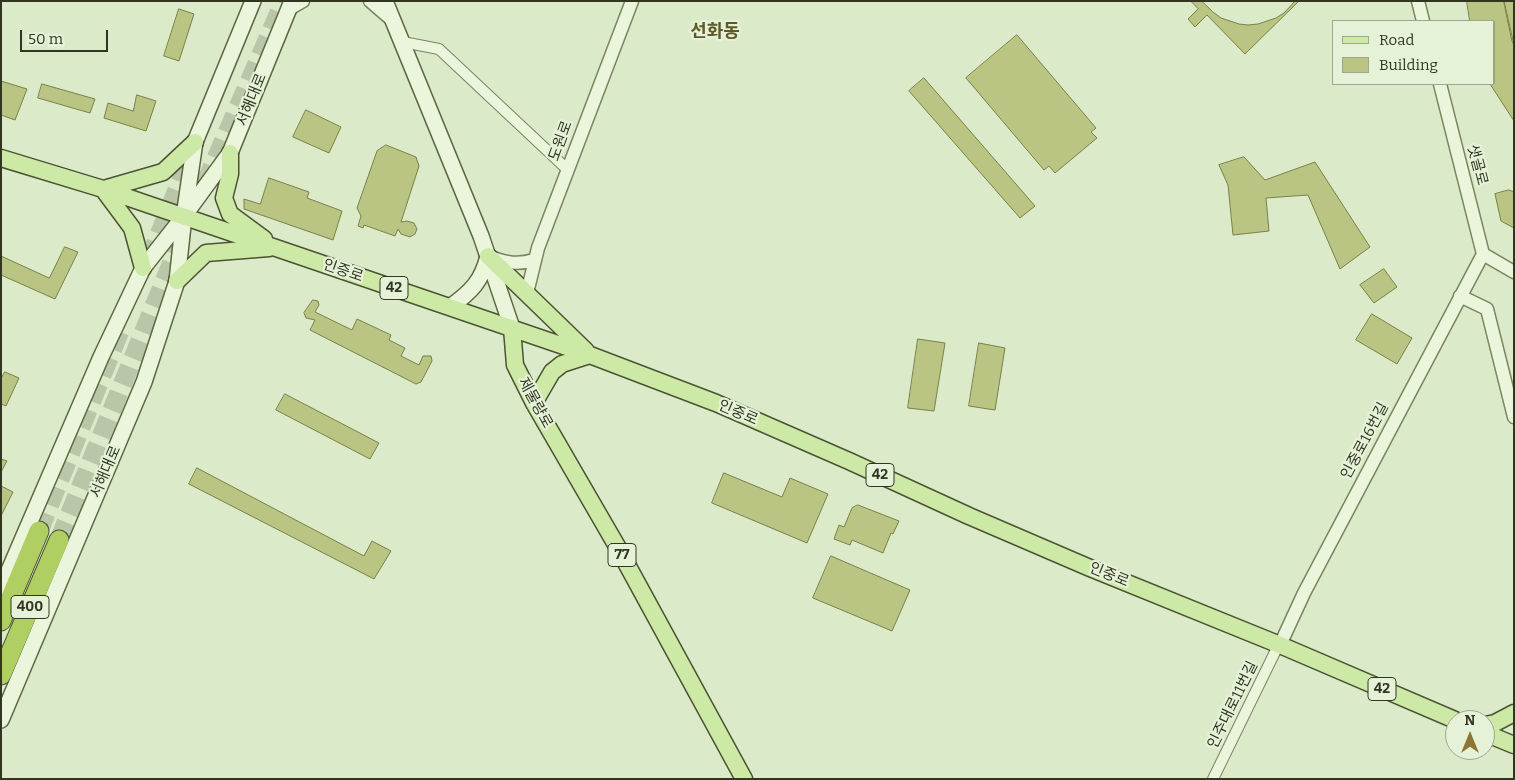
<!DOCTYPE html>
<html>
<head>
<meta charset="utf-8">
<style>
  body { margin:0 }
  #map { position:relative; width:1515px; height:780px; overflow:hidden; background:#dbeac9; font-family:Bitter,serif }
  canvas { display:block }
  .frame { position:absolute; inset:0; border:2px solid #323621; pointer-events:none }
  .legend { position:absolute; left:1332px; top:20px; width:162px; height:65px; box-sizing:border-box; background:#e6f2d8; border:1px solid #9ea78f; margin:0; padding:6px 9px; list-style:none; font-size:15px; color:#323621 }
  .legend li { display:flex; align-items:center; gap:10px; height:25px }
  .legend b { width:25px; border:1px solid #9ea78f }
  .north { position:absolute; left:1445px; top:710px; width:50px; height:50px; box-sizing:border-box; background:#e6f2d8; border:1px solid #9ea78f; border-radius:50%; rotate:0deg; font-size:14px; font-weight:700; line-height:20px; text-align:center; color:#323621 }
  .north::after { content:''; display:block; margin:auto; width:18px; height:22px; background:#8d7536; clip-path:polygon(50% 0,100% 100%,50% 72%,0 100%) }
  .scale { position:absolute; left:20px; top:30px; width:88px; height:22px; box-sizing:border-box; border:2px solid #323621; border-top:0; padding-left:6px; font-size:15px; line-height:18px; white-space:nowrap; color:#323621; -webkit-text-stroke:4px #e6f2d8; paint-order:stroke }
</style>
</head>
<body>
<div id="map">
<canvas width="1515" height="780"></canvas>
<div class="frame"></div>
<ul class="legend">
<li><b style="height:6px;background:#cce9a5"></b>Road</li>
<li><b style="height:14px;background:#bac483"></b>Building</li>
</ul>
<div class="north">N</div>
<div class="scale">50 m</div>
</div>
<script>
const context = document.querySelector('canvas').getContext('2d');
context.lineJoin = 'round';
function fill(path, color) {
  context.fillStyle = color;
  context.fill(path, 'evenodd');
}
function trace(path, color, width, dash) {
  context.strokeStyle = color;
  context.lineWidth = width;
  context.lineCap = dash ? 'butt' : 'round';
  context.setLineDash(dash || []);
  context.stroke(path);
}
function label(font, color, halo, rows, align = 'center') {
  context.font = font + ' Bitter,"Noto Sans KR",serif';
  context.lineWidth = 4.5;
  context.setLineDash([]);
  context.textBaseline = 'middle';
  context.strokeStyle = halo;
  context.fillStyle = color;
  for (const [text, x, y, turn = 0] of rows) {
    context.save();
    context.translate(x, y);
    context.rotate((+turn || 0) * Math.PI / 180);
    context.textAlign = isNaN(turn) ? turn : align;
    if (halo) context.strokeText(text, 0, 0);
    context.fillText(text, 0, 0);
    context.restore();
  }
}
const building = new Path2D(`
  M1191,1H1299L1245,54L1207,15L1195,27L1188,19L1198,9Z
  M1202,1H1295L1284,13L1276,18L1258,24L1248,25L1239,24L1221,18L1213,12Z
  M1467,1H1504L1514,45V121L1490,84H1494V21H1470Z
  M1504,1H1514V45L1512,41Z
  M179,9L194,14L179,61L164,56Z
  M1017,35L1096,128L1091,132L1097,138L1055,173L1049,166L1044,170L966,78Z
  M924,78L1035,206L1020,218L909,91Z
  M1,81L27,89L15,120L1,115Z
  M42,84L95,99L90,113L38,98Z
  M137,95L156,101L146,131L104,118L108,103L133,111Z
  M306,110L341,127L329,153L293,137Z
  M386,145L416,157L419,166L401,222L407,221L414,223L417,229L415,234L410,237L401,234L398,229L395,236L364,225L363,228L358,226L361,216L357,208L377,151Z
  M1244,157L1265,180L1315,162L1370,247L1340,269L1308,195L1266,198L1269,231L1233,235L1228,185L1219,165Z
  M269,178L309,192L307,198L342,211L333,240L244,209V199L260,204Z
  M1509,190L1514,192V228L1501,221L1495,194Z
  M65,247L78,252L55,299L1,275V256L49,278Z
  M1384,269L1397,287L1374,303L1360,285Z
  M313,300L318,301L319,305L315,312L352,330L357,319L391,335L389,340L405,348L401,356L419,365L423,356H431L432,361L421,382L416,384L310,330L315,320L306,318L304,313Z
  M1372,314L1412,338L1397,364L1356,340Z
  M918,339L945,343L934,411L908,408Z
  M979,343L1005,348L995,410L969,406Z
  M5,372L19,378L6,406L1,404V379Z
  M285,394L379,443L370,459L276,410Z
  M1,459L7,461L1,472Z
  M197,468L364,556L372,541L391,551L374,579L189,484Z
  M724,473L782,497L790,478L828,494L807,543L712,503Z
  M1,486L13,492L1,516Z
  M858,505L899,521L893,534L891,533L883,553L852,540L850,545L834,539L839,525L844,527L852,508Z
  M831,556L910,590L892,631L813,598Z`);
fill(building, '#bac483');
trace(building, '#798148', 1);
trace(new Path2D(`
  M205,184L284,1
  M149,260L191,155
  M39,531L120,331
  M59,540L181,240`), '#b9c6a7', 19, [19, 9]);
const minor = new Path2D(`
  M403,42L439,49L568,170
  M1213,779L1276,650L1280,645`);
const tertiary = new Path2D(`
  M370,1L392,20
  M1418,1L1423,21
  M289,9L303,1
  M1440,84L1483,254
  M1483,254L1514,272
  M491,257C506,263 518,265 534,260
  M527,293L538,248L632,1
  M1460,296L1487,309L1514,417
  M1280,645L1304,593L1483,254`);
const secondary = new Path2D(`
  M385,1L481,236L512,328
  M450,307C471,292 482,281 488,256
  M1,589L101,357L143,268L184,216L195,142L253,1
  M1,720L144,382L177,281L184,216L230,153L292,1`);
const primary = new Path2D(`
  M230,153V174L224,198L230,214L264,239
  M1,158L103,189L590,355L716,403L849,461L969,516L1090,568L1280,645L1455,720
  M103,189L132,228L143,268
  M104,189L163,172L195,142
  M488,256L586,351
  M177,281L206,253L269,248
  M512,328L515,365L534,403L618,548L744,779
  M534,403L552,372L562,364L590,355
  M1485,725L1495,723L1514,713
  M1485,733L1514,745`);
const motorway = new Path2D(`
  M1,621L39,531
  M1,675L59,540`);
trace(minor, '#7a845f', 12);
trace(tertiary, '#7a845f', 15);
trace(secondary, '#5e6642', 18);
trace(primary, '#4c5333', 19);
trace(motorway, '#4c5333', 21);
trace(minor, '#eaf5db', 10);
trace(tertiary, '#eaf5db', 12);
trace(secondary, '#eaf5db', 15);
trace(primary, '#cce9a5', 16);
trace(motorway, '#afcf63', 19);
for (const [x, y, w] of [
  [394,288,28],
  [880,475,28],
  [622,555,28],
  [30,607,38],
  [1382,689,28]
]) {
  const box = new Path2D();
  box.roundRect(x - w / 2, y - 11.5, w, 23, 4);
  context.fillStyle = '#e6f2d8';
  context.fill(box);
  trace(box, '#323621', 1);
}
label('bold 14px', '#323621', null, [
  ["42",394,288],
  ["42",880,475],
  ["77",622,555],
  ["400",30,607],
  ["42",1382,689]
]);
label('15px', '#323621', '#e6f2d8', [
  ["서해대로",252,100,-68],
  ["도원로",561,141,-70],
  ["샛골로",1477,165,75],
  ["인중로",343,271,19],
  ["제물량로",535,403,61],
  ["인중로",738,413,23],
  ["인중로16번길",1365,441,-62],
  ["서해대로",106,472,-67],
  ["인중로",1109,575,22],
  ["인주대로11번길",1233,705,-64]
]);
label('bold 18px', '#5f5b25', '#e6f2d8', [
  ["선화동",715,32]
]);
</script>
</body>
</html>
